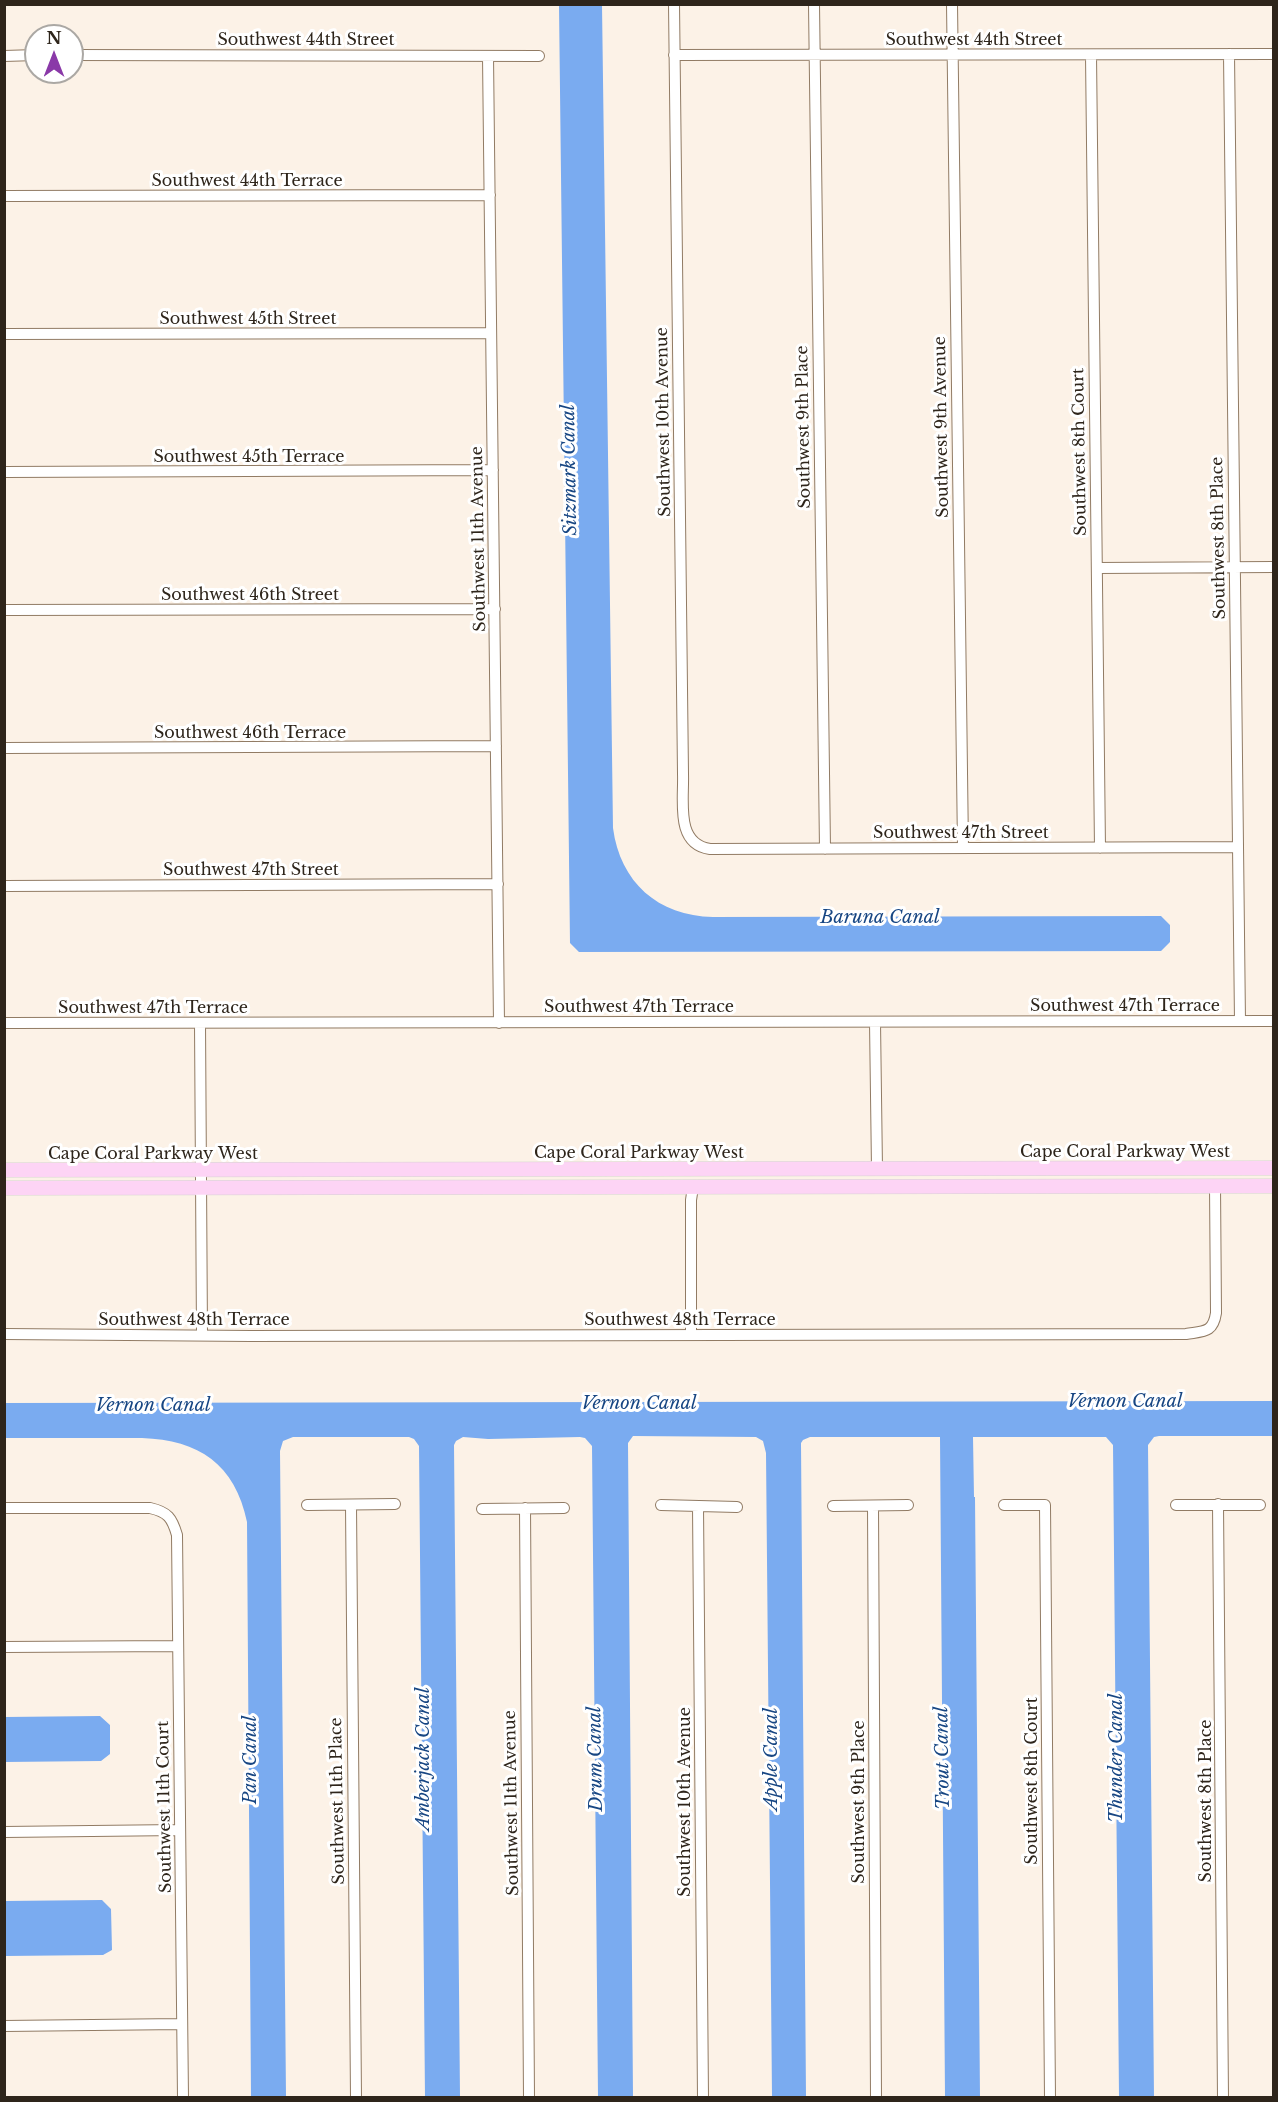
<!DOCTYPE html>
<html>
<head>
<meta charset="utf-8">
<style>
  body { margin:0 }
  #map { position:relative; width:1278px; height:2102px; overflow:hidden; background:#fcf2e7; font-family:"Libre Baskerville",serif }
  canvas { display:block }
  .frame { position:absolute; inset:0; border:6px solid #2e251b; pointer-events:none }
  .north { position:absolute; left:24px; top:24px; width:60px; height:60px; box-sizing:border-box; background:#fff; border:2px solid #aba8a4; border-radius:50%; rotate:0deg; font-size:16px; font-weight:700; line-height:24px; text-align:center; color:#2e251b }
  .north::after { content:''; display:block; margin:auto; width:21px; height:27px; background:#8a39a8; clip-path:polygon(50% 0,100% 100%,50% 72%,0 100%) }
</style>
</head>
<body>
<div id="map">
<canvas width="1278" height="2102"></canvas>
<div class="frame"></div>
<div class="north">N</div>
</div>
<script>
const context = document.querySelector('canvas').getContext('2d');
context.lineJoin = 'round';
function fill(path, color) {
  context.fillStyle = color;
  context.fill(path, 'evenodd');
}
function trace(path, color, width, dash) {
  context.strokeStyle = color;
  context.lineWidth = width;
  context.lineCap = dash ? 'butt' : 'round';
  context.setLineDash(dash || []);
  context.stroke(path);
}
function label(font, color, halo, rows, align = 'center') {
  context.font = font + ' "Libre Baskerville",serif';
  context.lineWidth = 6;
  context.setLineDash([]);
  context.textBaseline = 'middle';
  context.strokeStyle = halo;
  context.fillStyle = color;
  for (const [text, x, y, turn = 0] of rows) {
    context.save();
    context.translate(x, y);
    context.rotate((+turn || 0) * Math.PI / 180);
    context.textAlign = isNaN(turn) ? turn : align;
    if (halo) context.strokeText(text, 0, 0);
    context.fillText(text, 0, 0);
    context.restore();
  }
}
fill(new Path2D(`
  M559,5H602L613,828C620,882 658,916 713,917L1161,916L1170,925V942L1161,951L579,952L570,943Z
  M1273,1401V1436H1159L1154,1437L1148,1445L1154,2098L1119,2097L1113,1445L1106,1437H973L974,1497H975L980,2098L945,2097L940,1437H810L803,1440L801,1443L806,2098L772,2097L766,1453L763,1441L756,1437L633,1436L628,1443L633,2098L598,2097L592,1446L585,1438L580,1437L488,1439L463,1437L456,1441L454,1445L460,2097L425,2098L419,1446L414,1439L409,1437H293L283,1441L280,1451L286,2097L251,2098L247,1522C235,1464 199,1440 142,1438H4L5,1403Z
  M100,1716L110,1725V1754L101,1761L5,1762V1717Z
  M102,1900L111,1909L112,1950L103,1955L5,1956V1901Z`), '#7aabf0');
const minor = new Path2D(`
  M674,4L683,774C684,801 675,844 710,849L1238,847
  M814,4L825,849
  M952,4L963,848
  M1229,54L1240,1021
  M72,55L539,56
  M674,55L1274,54
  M1091,55L1100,848
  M4,56L36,55
  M488,56L499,1023
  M4,196L490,195
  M4,334L491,333
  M4,472L493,470
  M1097,568L1274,567
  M4,610L495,609
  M4,748L496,746
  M4,886L498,884
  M875,1022L877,1169
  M4,1023L1274,1021
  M200,1023L202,1335
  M4,1334L251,1336L1186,1334C1204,1331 1213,1333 1216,1313L1215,1186
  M691,1334V1200L693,1187
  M1218,1504L1223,2098
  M307,1505L395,1504
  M351,1505L356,2098
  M661,1505L737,1507
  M1004,1505H1045L1050,2098
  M1176,1505H1260
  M698,1506L703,2098
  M833,1506L908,1505
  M873,1506L876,2098
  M4,1508H150C168,1512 172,1518 177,1535L183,2098
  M525,1508L529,2098
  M482,1509L564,1508
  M4,1647L178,1646
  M4,1832L179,1830
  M4,2026L181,2024`);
const major = new Path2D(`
  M4,1170L1274,1168
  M4,1188L1274,1186`);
trace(minor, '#917b64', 12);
trace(major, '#d5d3d1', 15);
trace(minor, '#fff', 10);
trace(major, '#fdd4f5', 14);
label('16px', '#2e251b', '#fff', [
  ["Southwest 44th Street",306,40],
  ["Southwest 44th Street",974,40],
  ["Southwest 44th Terrace",247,181],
  ["Southwest 45th Street",248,319],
  ["Southwest 10th Avenue",664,422,-91],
  ["Southwest 9th Place",804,427,-91],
  ["Southwest 9th Avenue",942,427,-91],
  ["Southwest 8th Court",1080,452,-91],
  ["Southwest 45th Terrace",249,457],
  ["Southwest 8th Place",1219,538,-91],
  ["Southwest 11th Avenue",479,539,-91],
  ["Southwest 46th Street",250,595],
  ["Southwest 46th Terrace",250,733],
  ["Southwest 47th Street",961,833],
  ["Southwest 47th Street",251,870],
  ["Southwest 47th Terrace",1125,1006],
  ["Southwest 47th Terrace",639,1007],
  ["Southwest 47th Terrace",153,1008],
  ["Cape Coral Parkway West",1125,1152],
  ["Cape Coral Parkway West",639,1153],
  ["Cape Coral Parkway West",153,1154],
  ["Southwest 48th Terrace",194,1320],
  ["Southwest 48th Terrace",680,1320],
  ["Southwest 8th Court",1032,1781,-90],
  ["Southwest 11th Place",338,1801,-91],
  ["Southwest 8th Place",1206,1801,-90],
  ["Southwest 10th Avenue",685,1802,-90],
  ["Southwest 9th Place",859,1802,-90],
  ["Southwest 11th Avenue",512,1803,-91],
  ["Southwest 11th Court",165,1807,-91]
]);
label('italic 18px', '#174683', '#fff', [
  ["Sitzmark Canal",570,470,-91],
  ["Baruna Canal",880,918],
  ["Vernon Canal",1125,1402],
  ["Vernon Canal",639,1404],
  ["Vernon Canal",153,1406],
  ["Trout Canal",943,1758,-91],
  ["Thunder Canal",1117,1758,-90],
  ["Amberjack Canal",424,1759,-90],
  ["Drum Canal",596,1759,-91],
  ["Apple Canal",772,1759,-90],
  ["Pan Canal",251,1760,-90]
]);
</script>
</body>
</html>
